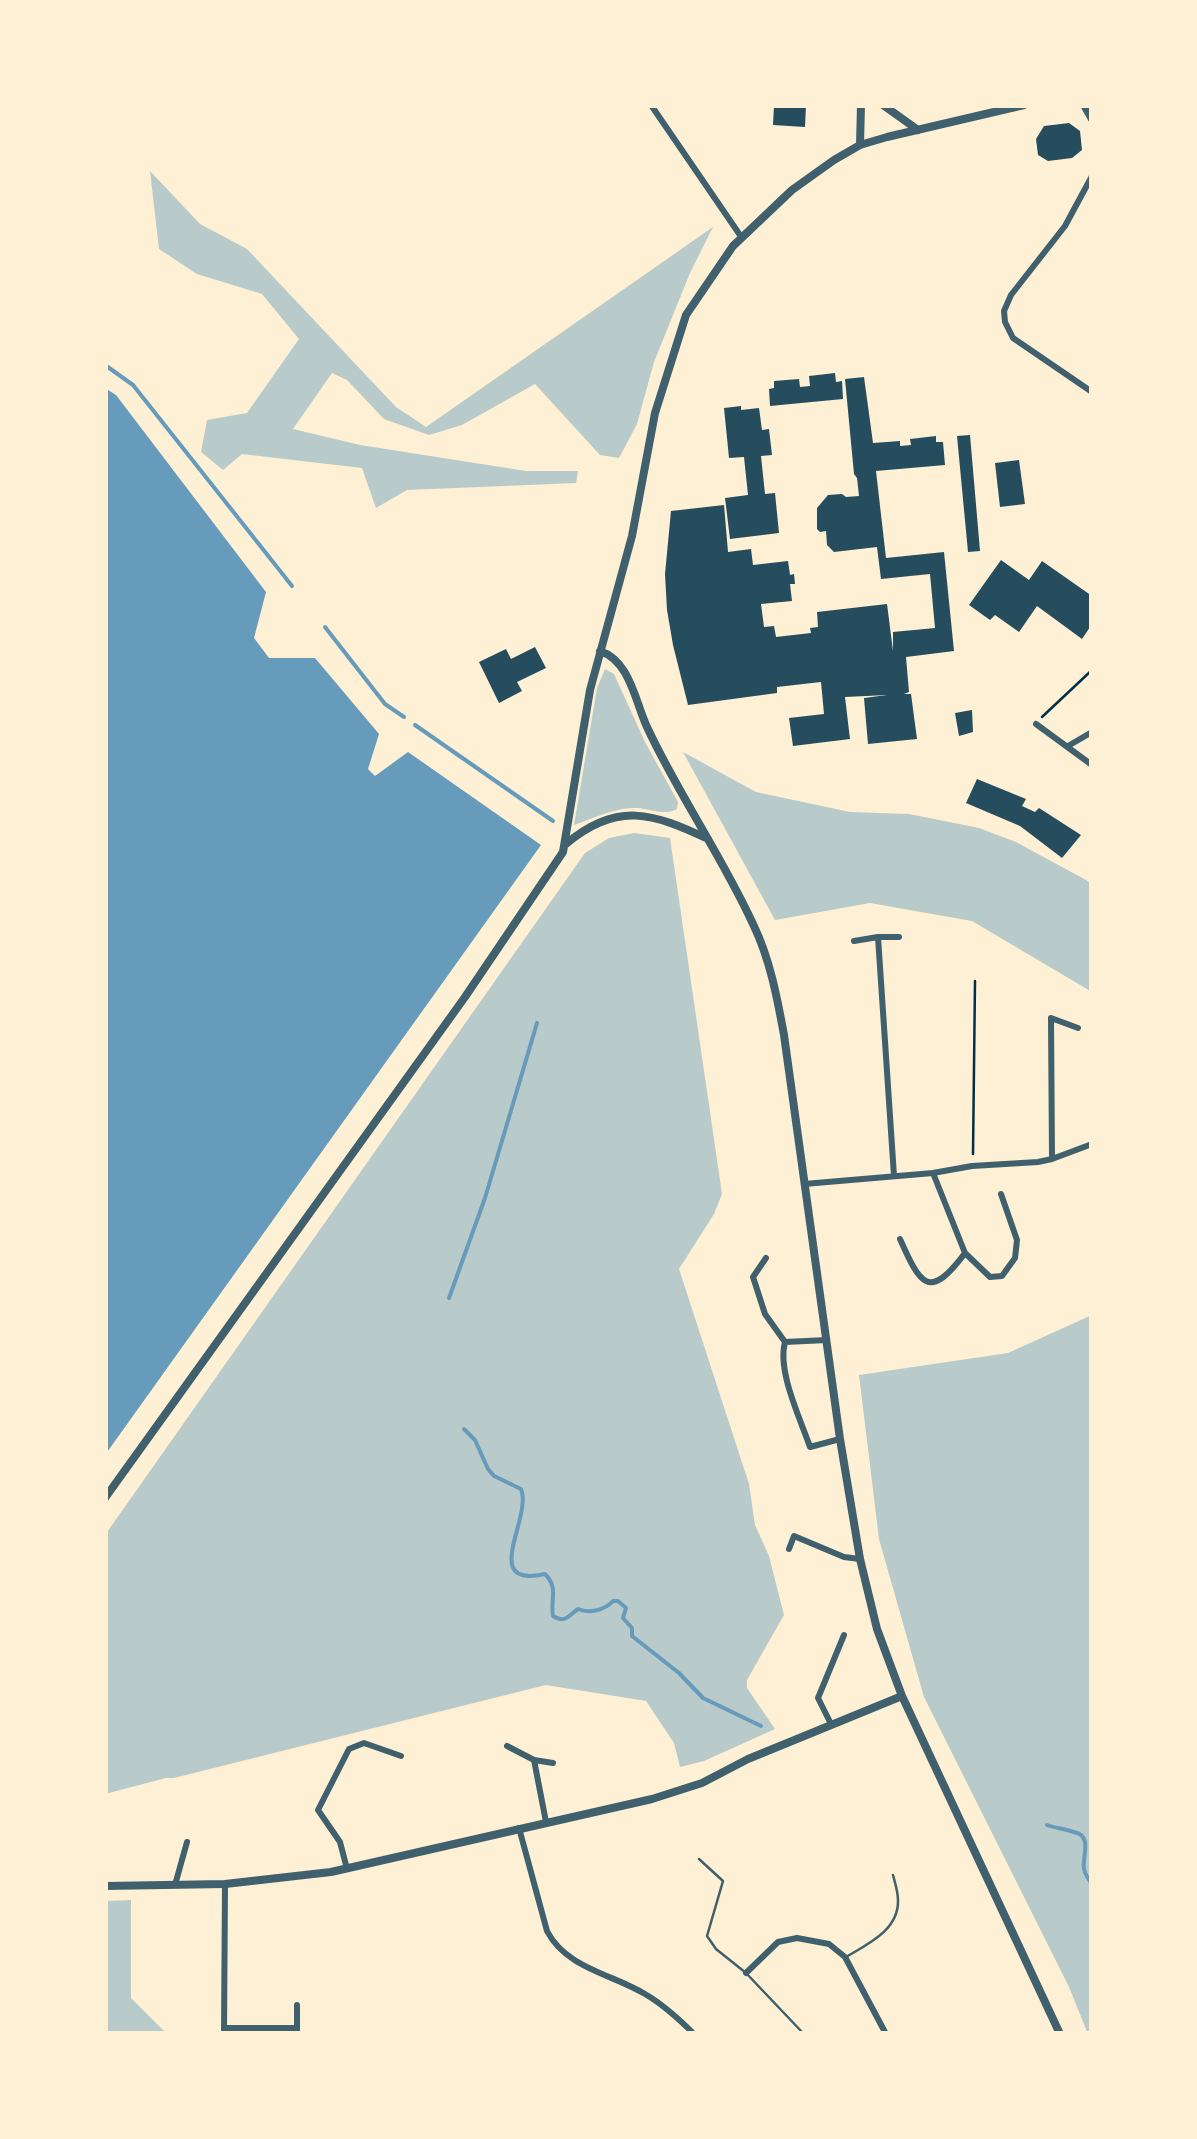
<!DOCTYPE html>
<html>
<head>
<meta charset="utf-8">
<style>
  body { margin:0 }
  #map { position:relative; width:1197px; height:2139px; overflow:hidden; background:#fdf0d5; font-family:"PT Sans Narrow",sans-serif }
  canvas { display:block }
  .frame { position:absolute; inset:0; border:108px solid #fdf0d5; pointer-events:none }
</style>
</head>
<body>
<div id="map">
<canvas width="1197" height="2139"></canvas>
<div class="frame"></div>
</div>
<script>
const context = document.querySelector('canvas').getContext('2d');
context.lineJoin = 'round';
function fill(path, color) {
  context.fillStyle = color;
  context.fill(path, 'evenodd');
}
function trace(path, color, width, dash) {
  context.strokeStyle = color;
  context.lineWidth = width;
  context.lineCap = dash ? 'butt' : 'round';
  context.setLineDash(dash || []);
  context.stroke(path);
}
fill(new Path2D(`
  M150,171L200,224L247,249L396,407L426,427L713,227L690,273L654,362L637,424L619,458L600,455L535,384L462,425L429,435L384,419L347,380L332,373L293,429L360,445L526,471H578L576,483L407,490L376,508L362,468L242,454L223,470L201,452L207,420L247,413L299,339L262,294L197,274L159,249Z
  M605,669L614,674L645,742L678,802L677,809C664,816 651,809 637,808C616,807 594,818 574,825L597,688Z
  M683,752L756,792L850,812L909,814L979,828L1016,842L1086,880L1092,885V992L972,921L870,903L775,920Z
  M634,833L670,838L722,1194L714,1214L679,1269L749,1484L755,1525L769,1556L784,1615L747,1680V1688L775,1729L704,1761L680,1767L674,1743L646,1701L546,1685L174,1778H166L105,1794V1535L585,853L609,838Z
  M1092,1315V2034H1088L1069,1987L924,1697L879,1539L859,1375L1008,1353Z
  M131,1900V1998L167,2034H105V1901Z`), '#b9caca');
fill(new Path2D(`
  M105,388L116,395L266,592L254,638L269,658H315L379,734L368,769L375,776L408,752L541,845L105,1455Z`), '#669bbc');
trace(new Path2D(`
  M105,365L133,385L292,586
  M325,627L385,704L404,717
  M415,725L553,821
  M449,1298L485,1198L537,1023
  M464,1429L475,1440L488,1469L494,1476L521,1489C533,1517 479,1589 545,1574C559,1588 550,1599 553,1616C565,1624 569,1615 578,1609C589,1614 605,1610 613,1601H618L626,1608L623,1618L632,1628V1636L679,1673L703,1698L761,1726
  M1047,1825C1055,1828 1076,1831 1081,1835C1090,1843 1082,1858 1084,1869C1085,1874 1089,1880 1092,1884`), '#669bbc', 4);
fill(new Path2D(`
  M774,105H806L805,127L773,125Z
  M1069,123L1080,131L1082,150L1072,158L1048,161L1038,155L1036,139L1044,126Z
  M835,373L836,382L842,381L843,399L770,406L769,389L774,388V381L799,379L800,387L810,386L809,376Z
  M864,377L873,443L900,441V446L911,445L910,439L936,436V442H943L945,465L876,471L886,558L944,552L954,651L906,657L909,692L904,694H911L917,739L868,744L864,698L887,695L845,697L850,739L793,746L789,718L824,714L821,682L777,687V693L688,705L673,645L667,610L665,574L671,511L724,505L728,552L751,549L753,565L788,561L790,575L794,574L795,584H790L792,601L761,604L764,627L774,626L776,637L811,633L810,628L818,627L817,612L887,604L893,651V632L935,628L930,574L881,579L877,547L834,552L827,545L826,531L820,532L817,529V508L828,495L842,494L846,497L859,496L857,478L854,474L845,379Z
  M741,406V410L759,408L762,430L769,429L772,455L761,456L765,494L775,493L779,533L730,539L725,498L748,495L744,457L729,458L724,408Z
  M970,435L980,551L968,552L957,436Z
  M1019,460L1025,504L1000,507L995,463Z
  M1001,560L1029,580L1042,561L1092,596V624L1082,639L1037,606L1019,632L995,615L990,620L969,605Z
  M535,647L546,668L517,682L522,691L499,703L479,662L506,649L511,659Z
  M972,710L973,732L959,736L955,713Z
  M977,779L1026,799L1022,806L1035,812L1039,808L1081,835L1062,858L1020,826L966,803Z`), '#264d5e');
trace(new Path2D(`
  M1042,717L1092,670
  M973,1154L975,981`), '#003049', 2.5);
trace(new Path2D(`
  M699,1859L723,1881L707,1936L716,1949L746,1973L802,2032
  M846,1957C868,1944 899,1930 898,1900C898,1892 895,1883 893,1875`), '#3f606c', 2.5);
trace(new Path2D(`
  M651,105L742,238
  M1092,176L1065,226L1011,295L1004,311L1005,322L1013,338L1092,392
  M1036,724L1092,765
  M1068,746L1092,732
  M878,937L894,1176
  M854,941L878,937H899
  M1052,1159L1051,1018L1078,1028
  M933,1173L965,1253
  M804,1184L933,1173L972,1166L1038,1162L1052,1159L1092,1144
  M900,1239C920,1284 929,1302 965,1253L990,1277L1002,1276L1015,1258L1017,1240L1001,1194
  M766,1258L753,1277L765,1314L785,1342
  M827,1340L785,1342C777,1371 800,1418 810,1447L840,1439
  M789,1549L794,1536L844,1557L860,1559
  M831,1724L818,1698L844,1635
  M507,1746L534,1760L553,1763
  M534,1760L546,1822
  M519,1828L547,1931C566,1968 612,1974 645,1994C664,2005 679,2019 694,2034
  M347,1869L340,1842L318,1810L349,1749L364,1743L401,1756
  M175,1885L187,1842
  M746,1973L778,1942L797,1938L829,1944L845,1957L886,2034
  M224,2028H297
  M224,2034L225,1884
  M297,2034V2005`), '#3f606c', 6);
trace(new Path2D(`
  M883,105L918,130
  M1084,105L1092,119
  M860,145L861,105
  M600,651C630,661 635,701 647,727C678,794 722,856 753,924C770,959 777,997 784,1035L840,1439L860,1559L877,1629L902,1696L1060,2034
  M566,844C617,801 653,813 708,839
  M105,1498L465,997L563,852L590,690L632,536L655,413L686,315L733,246L792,190L834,160L860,145L887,137L1024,105
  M105,1886L225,1884L331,1872L652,1799L702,1783L748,1759L902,1696`), '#3f606c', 8);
</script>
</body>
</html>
